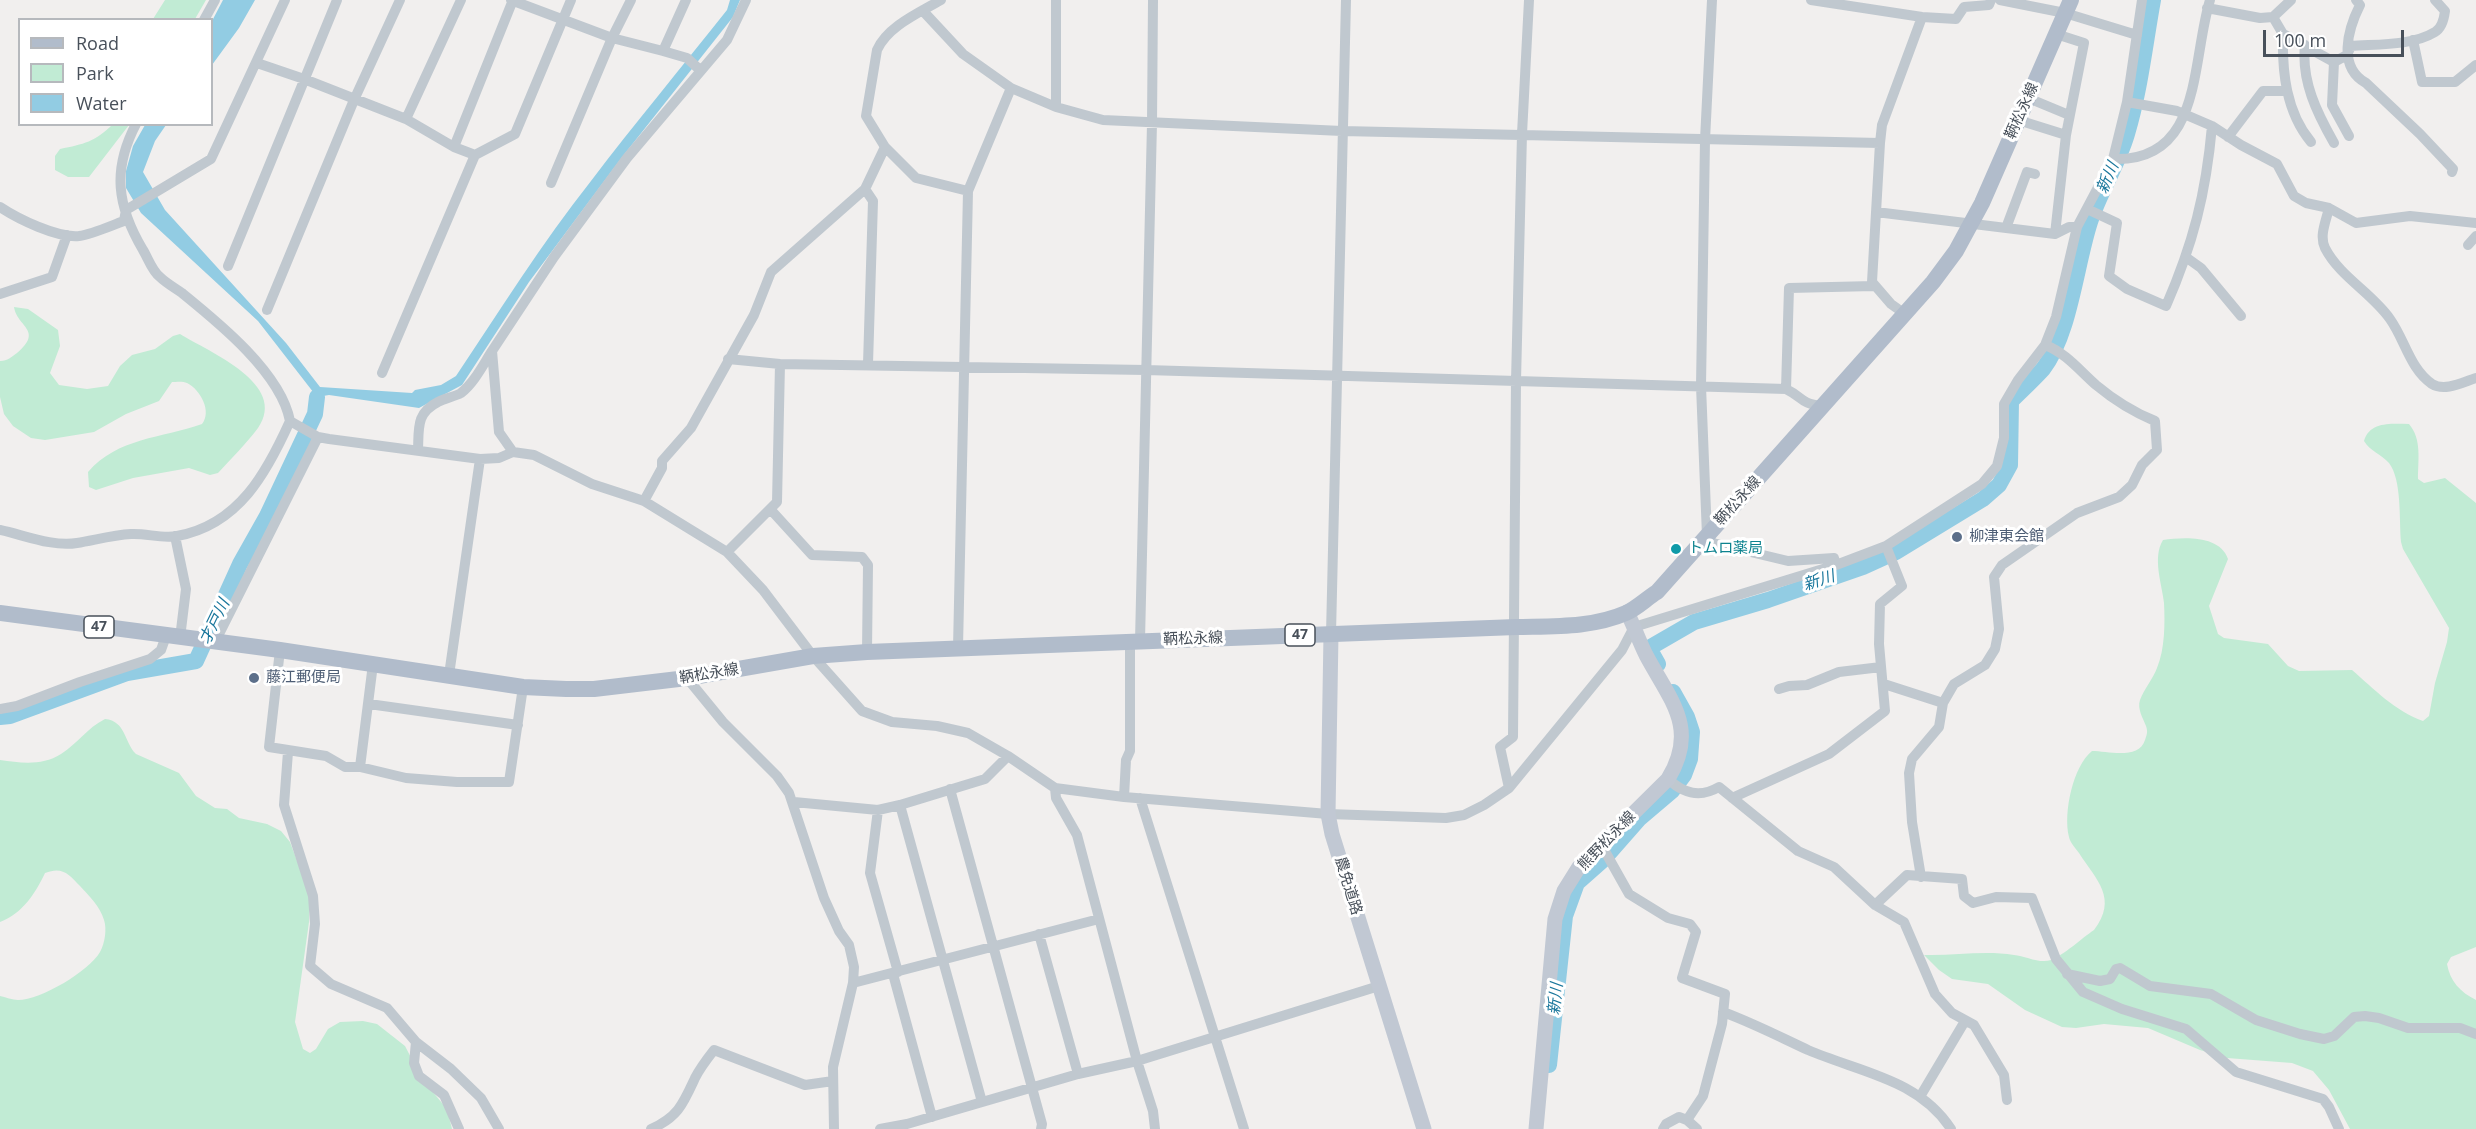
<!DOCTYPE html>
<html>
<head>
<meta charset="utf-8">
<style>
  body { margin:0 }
  #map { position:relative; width:2476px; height:1129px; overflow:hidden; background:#f1efee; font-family:"Open Sans",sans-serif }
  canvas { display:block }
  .legend { position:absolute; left:18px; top:18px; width:195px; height:108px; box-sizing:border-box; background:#fff; border:2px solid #b6b9bd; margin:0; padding:8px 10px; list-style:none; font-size:18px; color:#48505a }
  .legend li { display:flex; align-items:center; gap:12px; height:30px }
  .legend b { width:30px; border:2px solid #b6b9bd }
  .scale { position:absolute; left:2263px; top:30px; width:141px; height:27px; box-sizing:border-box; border:3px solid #48505a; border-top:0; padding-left:8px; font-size:18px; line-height:21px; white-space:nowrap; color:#48505a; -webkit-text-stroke:4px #fff; paint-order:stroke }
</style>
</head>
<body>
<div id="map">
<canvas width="2476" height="1129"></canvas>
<ul class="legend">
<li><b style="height:8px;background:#b1bccb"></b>Road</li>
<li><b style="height:16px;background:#c1ebd4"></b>Park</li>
<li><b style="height:16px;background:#92cce3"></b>Water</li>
</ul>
<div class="scale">100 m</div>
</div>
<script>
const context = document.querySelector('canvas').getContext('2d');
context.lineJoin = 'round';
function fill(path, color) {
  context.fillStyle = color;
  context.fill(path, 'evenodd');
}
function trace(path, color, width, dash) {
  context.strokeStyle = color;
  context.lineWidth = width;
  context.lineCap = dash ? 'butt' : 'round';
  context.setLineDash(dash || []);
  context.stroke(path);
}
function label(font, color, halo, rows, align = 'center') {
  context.font = font + ' "Open Sans","Noto Sans JP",sans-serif';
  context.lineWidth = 6;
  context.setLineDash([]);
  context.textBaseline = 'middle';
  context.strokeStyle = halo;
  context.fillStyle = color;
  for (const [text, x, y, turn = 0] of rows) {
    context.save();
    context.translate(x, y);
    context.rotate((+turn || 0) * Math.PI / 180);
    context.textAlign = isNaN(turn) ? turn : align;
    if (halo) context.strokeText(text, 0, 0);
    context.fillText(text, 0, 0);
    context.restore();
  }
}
fill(new Path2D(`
  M165,0H206L195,19H153Z
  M113,124L129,125L89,177H68L55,170V156L60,149C84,144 95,142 113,124Z
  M14,307L28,309L58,330L60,346L50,373L59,385L87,389L108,386L120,366L132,355L155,349L173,336L180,334C209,352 289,384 258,428C246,444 231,459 218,473L210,475L189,468L133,478L96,490L89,487L88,472C117,438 162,438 202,424C212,412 201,390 187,383C183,381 176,382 172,382L159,401L126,414L94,432L45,440L31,438L13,426L4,414L0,397V361C8,361 11,357 17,353C44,330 17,327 14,307Z
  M2409,424C2422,439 2418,460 2418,479L2424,483L2445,478L2476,503V947L2451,957L2447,964C2450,981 2460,992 2476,1000V1129H2350L2329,1090L2313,1071L2292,1063L2227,1058L2200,1050L2148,1028L2104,1024L2076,1028L2062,1027L2025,1010L1988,984L1952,979L1939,970L1924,955C1954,956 1984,950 2014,955C2025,956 2040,964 2051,960C2064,955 2082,938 2094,930C2118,898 2097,881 2079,853C2075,848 2070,842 2069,837C2063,813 2073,766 2092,751C2108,751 2139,760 2145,740C2147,734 2148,732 2146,726C2143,718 2137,709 2140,700C2144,689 2153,679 2157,668C2165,649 2165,623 2164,603C2162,584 2152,558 2163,540C2184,537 2220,535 2228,559L2209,606L2218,634L2224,638L2268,644L2288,666L2299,671L2352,670C2374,689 2395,711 2423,721L2429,716L2435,683L2447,642L2449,628L2403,549L2401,542C2399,519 2402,480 2389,463C2381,454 2370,451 2364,441C2370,421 2392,424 2409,424Z
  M105,719C126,721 124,742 136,754L179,773L196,796L215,808L227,809L239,818L267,824L281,831L290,842L309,893V922L295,1022L303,1049L310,1053L316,1049L328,1029L340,1022L363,1021L377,1024L405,1046L422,1079L447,1109L452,1129H0V996C5,997 13,1000 18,1000C41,1000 89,971 100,952C105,943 107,929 104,920C100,906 89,896 80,886C69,874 62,866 45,873C35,894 23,913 0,922V760C21,763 42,766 61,754C77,744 87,728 105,719Z`), '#c1ebd4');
fill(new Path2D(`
  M223,0H255L239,28L212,65V21Z
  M730,0H740L733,17L623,156L529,282L462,385L419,408L329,395L317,397L258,321L141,213L126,188V171L133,146L145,125H166L155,141L143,172L165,210L286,343L320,387L412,393L415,390L441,385L456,376C500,310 542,243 591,181C635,123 682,67 727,10Z`), '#92cce3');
trace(new Path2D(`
  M1658,664L1649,648L1694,622L1768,600L1863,567L1896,552L1983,499L1999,485L2010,465L2011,401C2021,391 2033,380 2043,369C2070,334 2076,265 2090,222C2100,191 2118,165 2127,134C2140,91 2145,44 2153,0
  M0,717L10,716L127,673L196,661L240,564L267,516L315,414L317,397
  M1549,1065L1565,916L1577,883L1603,860L1639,819L1672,791L1684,775L1690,759L1692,732L1687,717L1673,692`), '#92cce3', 16);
trace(new Path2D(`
  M511,0L612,38L663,51
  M686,0L663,51L687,58L700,70
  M941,0C919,13 888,26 877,50L866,116L885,147L916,178L968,191
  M1056,0V107
  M1712,0L1705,140L1701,386L1707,536L1713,543L1788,561L1834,558L1836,565
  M1811,0L1922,17L1956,19L1964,7L1989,5L1991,0
  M2000,0L2065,13L2137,35
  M2356,0L2360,5C2348,29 2337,67 2366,83L2420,134L2453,169L2452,172
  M2207,8L2260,18L2273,17L2291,0
  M923,11L963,54L1011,88L1056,107L1103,120L1342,131L1880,143
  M2273,17L2283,34L2334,62
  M204,20L215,0
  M2283,34C2282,72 2286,112 2311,142
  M2413,40L2422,82H2455L2476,65
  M2305,45C2301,81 2317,113 2334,143
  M257,63L304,79L406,119L454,147L475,155
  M2028,98L2069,115
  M2127,102L2177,111L2212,126L2241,145L2277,164L2294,196L2306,203L2329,208L2356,223L2410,216L2476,223
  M406,119L461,0
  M2018,120L2066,135
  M2349,136L2332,105L2334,62L2347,55L2351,46C2377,44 2412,46 2435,32C2442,28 2444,19 2445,11L2435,0
  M2228,137L2263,91H2287
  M454,147L513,0
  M2113,159C2203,162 2191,62 2210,0
  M551,183L612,38L631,0
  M865,189L873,201L868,364
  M0,207C18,219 57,238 79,236C93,234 110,226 124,221L126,210L211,159L285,0
  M2329,208C2326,221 2319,236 2325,248C2340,277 2372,293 2390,319C2405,340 2410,369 2432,384C2445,392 2463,382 2476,378
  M2087,209L2117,223L2109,276L2127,289L2166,306C2193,244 2206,194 2212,126
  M1876,212L2055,234L2069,227H2077
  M2006,228L2027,172L2035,174
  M2055,234L2066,135L2084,43L2056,34
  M2468,245L2476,236
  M2187,258L2201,268L2241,316
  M228,266L337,0
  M0,294L52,277L67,235
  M267,310L354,100L400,0
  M1905,314L1891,304L1872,282L1880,143L1882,125L1922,17
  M728,359L780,364L1146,370L1786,389C1804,398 1799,403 1822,406
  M382,373L475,155L515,134L571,0
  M1786,389L1789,288L1874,286
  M290,421L318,437L329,439L480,459L499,458L513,452L534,455L592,484L644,501L727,552L763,590L813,656L862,711L892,722L937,726L968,733L1008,756L1055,788L1124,797L1328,814L1446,818L1464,815L1484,805L1509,788L1622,650L1634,627L1836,565L1886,546L1982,484L1997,466L2004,438V404L2018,380L2045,345L2056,317L2077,227L2113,159L2127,102L2142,0
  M418,450C419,428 416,413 438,402C445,398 454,397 461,393C474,383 483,365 492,351
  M513,452L499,432L492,351L554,257L627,158L727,40L746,0
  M644,501L662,468V461L691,428L754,315L771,272L865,189L885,147
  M771,510L812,555L862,557L868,565L867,652
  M0,530C24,535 52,547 77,543C95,540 113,535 131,534C146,533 162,539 177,536C239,525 267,472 290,421C281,373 219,323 182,293C175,288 166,283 160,277C152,271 148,258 143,250C117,206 112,170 136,124
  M175,536L186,589L180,638
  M727,552L777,502L780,364
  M1331,634L1346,0
  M1140,641L1152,123L1153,0
  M215,642L318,437
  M958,648L968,191L1011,88
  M280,650L269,747L326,756L345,767H360L406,778L457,782H509L523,687
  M449,675L480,459
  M687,678L723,722L777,776L789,793L824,898L839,931L849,945L854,967L853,983L833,1067L834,1129
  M1884,684L1943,703
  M1779,689L1789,686L1807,685L1839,672L1881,667
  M369,704L518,725
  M0,709L17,706L80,682L150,659L161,650L166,636
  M288,752L284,805L313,896L315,924L310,966L331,984L387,1008L416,1042L451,1069L481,1098L499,1129
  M360,767L373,664
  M1668,779C1684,794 1700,798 1719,787L1798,851L1834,867L1875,905L1904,922L1935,994L1952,1013L1974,1025L2004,1075L2007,1100
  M1055,788L1056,798L1077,835L1137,1061L1153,1111L1155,1129
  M1509,788L1500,747L1513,737L1516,381L1522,134L1529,0
  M950,789L1042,1124L1041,1129
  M1124,797L1126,760L1130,751V641
  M1140,798L1244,1129
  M1732,798L1829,754L1885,711L1879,644L1880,604L1902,586L1886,546
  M794,802L878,810L900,805L985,779L1008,756
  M900,805L982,1102
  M878,810L870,873L898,972
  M1602,846L1629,894L1668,918L1690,924L1696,932L1682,978L1725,994L1722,1024L1703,1096L1687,1120L1697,1129
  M1921,877L1912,822L1909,773L1912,759L1939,727L1943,703L1954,684L1985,665L1995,649L1999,629L1994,577L2002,565L2077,513L2119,497L2132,485L2142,465L2157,450L2155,421C2133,412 2114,400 2096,385C2079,370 2066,353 2045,345
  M1875,905L1907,875L1962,879L1964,896L1973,903L1996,897L2032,898L2056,959L2083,992L2122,1009L2186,1029L2236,1072L2323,1099L2329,1107L2339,1129
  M1039,934L1078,1074
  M893,974L932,1117
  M2067,974L2100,981L2110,979L2116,969L2120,968L2150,986L2211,994L2256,1020L2300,1034L2324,1039L2334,1036L2354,1017L2365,1016L2379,1018L2408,1028H2460L2476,1034
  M853,983L1099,919
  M1723,1012C1753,1023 1780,1037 1808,1050C1859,1072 1919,1079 1951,1129
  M416,1042L414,1063L419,1076L444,1095L459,1129
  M1921,1095L1965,1021
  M651,1129C678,1117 683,1104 695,1078C700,1068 707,1059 714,1050L805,1085L833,1081
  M880,1129L907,1124L1078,1074L1137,1061L1379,986
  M1663,1129L1666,1124L1679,1117L1687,1120`), '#c0c8cf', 10);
trace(new Path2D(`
  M1331,634L1328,814L1332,834L1424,1129
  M1536,1129L1555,919L1564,891L1579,867L1668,779C1699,728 1670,700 1646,655C1639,641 1634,626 1627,612`), '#c1c8d3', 15);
trace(new Path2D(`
  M0,613L280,650L523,687L566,689H594L687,678L813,656L867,652L1516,627C1552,626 1592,628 1626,613C1637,608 1647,598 1657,592L1933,282L1956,251L1982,203L2071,0`), '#b1bccb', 16);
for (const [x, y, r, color] of [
  [1957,537,6,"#5c6f8a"],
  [1676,549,6,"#0f9aa8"],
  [254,678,6,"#5c6f8a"]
]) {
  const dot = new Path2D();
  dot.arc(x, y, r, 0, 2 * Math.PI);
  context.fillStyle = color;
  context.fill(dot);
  trace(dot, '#fff', 2);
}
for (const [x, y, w] of [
  [99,627,30],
  [1300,635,30]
]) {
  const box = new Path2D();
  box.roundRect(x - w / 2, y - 11, w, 22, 4.5);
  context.fillStyle = '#fff';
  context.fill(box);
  trace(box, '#48505a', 1.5);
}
label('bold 14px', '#48505a', null, [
  ["47",99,627],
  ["47",1300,635]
]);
label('15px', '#48505a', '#fff', [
  ["鞆松永線",2022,111,-66],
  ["鞆松永線",1738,501,-48],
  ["鞆松永線",1193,639,-2],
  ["鞆松永線",709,674,-9],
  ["熊野松永線",1607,841,-46],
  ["農免道路",1348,886,73]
]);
label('15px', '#4e5e75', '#fff', [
  ["柳津東会館",1969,537],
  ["藤江郵便局",266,678]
], 'left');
label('15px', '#0d838f', '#fff', [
  ["トムロ薬局",1688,549]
], 'left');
label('italic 16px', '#1a779c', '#fff', [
  ["新川",2108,178,-67],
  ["新川",1819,581,-18],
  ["才戸川",215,622,-64],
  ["新川",1556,999,-84]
]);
</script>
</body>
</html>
